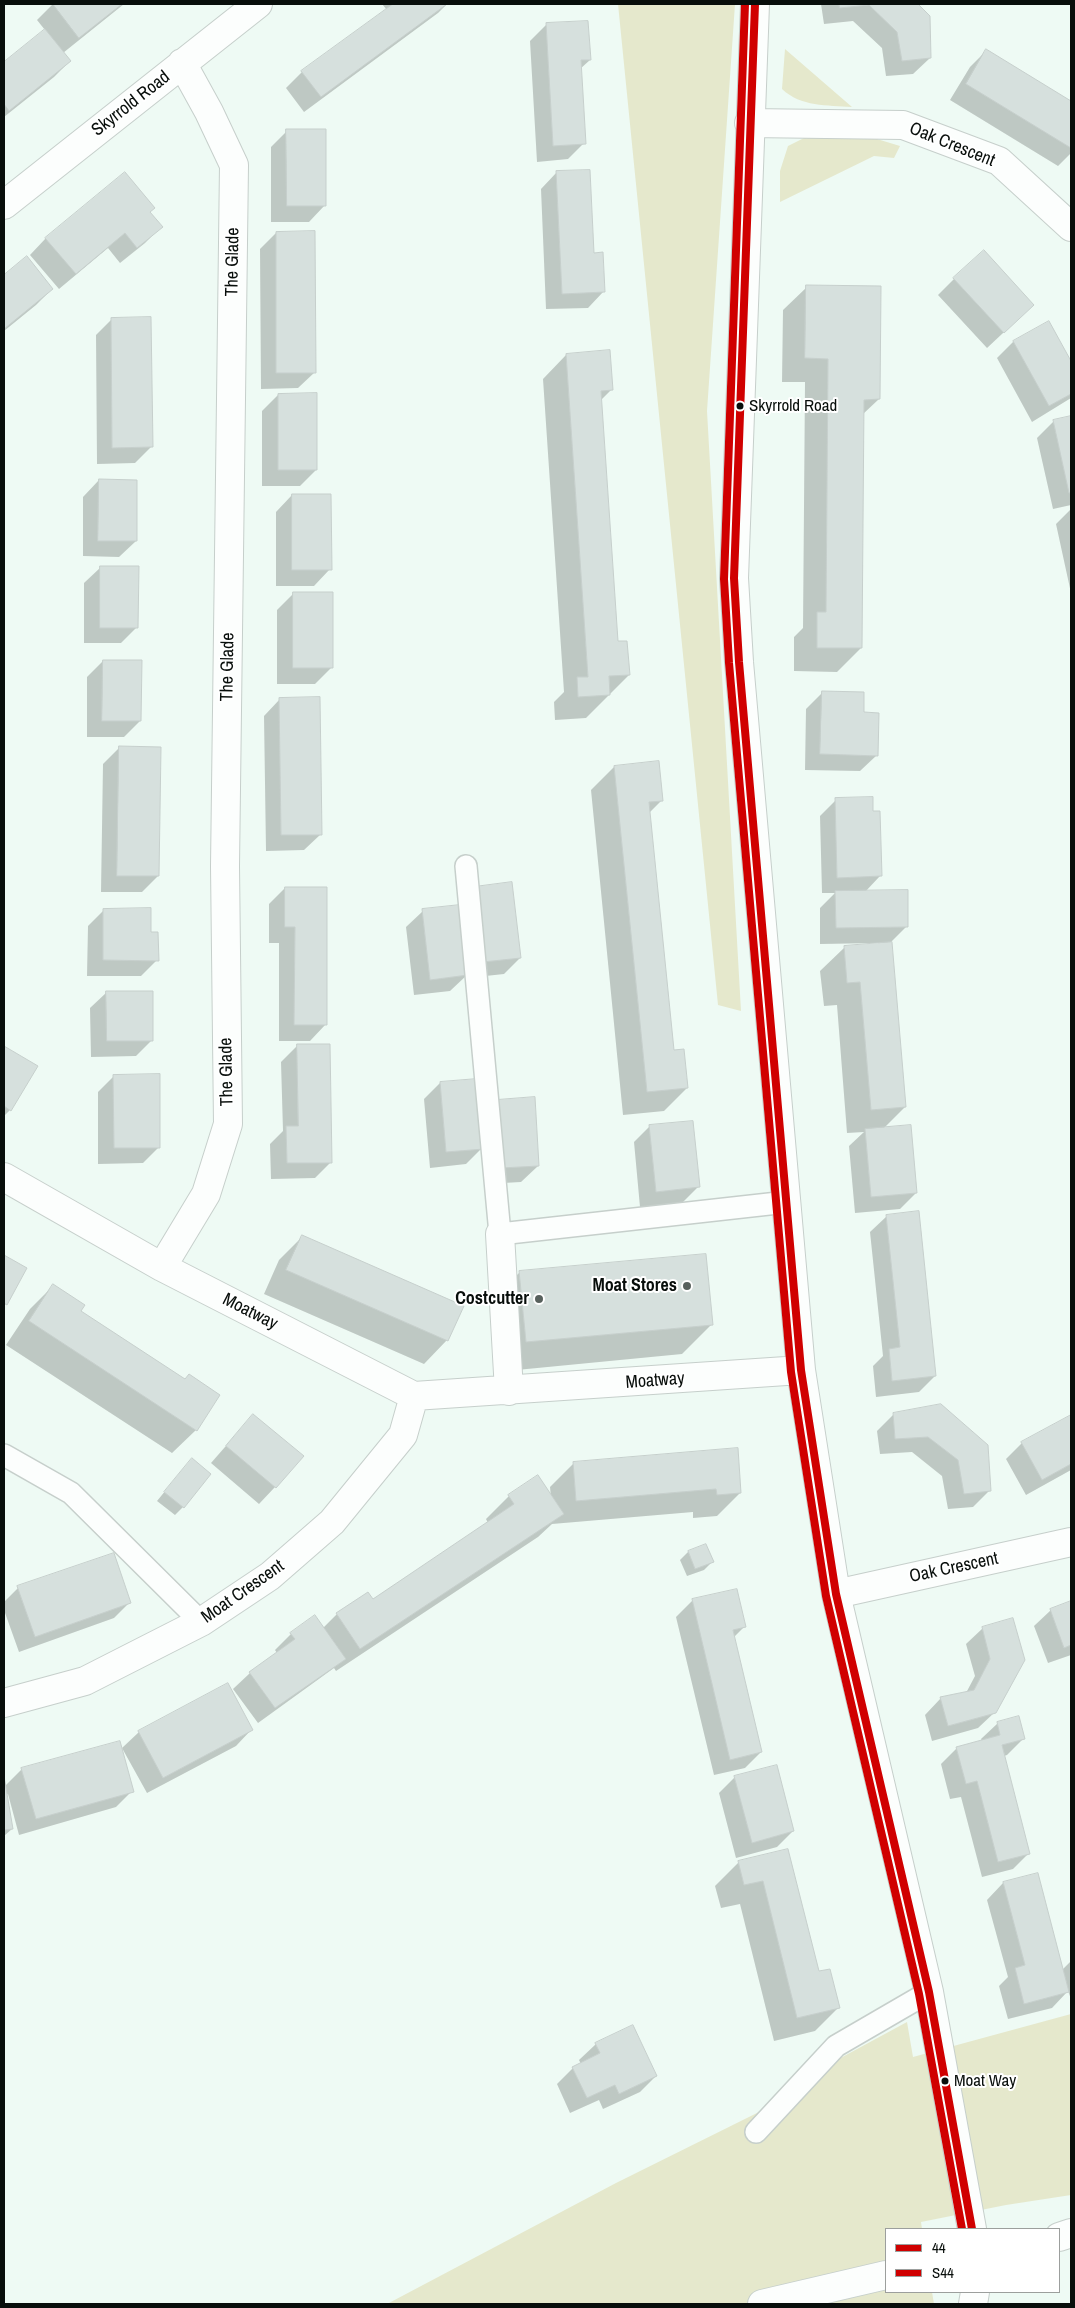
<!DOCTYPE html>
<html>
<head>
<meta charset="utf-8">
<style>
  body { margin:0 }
  #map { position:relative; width:1075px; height:2308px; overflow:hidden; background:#eefaf4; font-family:"Archivo Narrow",sans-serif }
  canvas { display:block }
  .frame { position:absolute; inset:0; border:5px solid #080e0b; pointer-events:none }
  .legend { position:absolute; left:885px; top:2228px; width:175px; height:65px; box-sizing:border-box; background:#fff; border:1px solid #9c9f9d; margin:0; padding:6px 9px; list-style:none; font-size:15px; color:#080e0b }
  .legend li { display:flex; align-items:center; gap:10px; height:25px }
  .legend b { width:25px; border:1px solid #9c9f9d }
</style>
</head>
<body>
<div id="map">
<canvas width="1075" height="2308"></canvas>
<div class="frame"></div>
<ul class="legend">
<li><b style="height:6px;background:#d00000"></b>44</li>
<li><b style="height:6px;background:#d00000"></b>S44</li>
</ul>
</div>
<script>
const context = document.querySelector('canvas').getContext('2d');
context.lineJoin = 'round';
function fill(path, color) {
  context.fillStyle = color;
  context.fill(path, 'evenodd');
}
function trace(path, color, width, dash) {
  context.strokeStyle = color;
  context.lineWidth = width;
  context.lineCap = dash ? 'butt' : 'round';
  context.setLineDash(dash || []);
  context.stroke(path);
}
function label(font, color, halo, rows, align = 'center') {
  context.font = font + ' "Archivo Narrow",sans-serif';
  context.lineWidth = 4;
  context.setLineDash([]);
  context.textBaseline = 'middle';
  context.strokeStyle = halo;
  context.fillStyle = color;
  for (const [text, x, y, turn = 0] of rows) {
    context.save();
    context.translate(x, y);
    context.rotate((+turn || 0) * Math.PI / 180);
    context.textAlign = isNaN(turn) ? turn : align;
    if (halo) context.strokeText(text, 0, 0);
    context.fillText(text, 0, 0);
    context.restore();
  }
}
fill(new Path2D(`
  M618,4H735L707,411L741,1011L718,1005Z
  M785,49L852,107C827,105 801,107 782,89Z
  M833,133L867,136L900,146L894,158L874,156L780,202V171L788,146L804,138Z
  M1071,2014V2195L1006,2205L921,2222L922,2229H886V2292H932L934,2304H387L616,2183L757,2113L798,2081L907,2022L913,2057Z`), '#e5e8cc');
fill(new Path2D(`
  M53,4H124L63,53L70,61L54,77L4,117V63L45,30L37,20Z
  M382,4H447L438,13L304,112L286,88L302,72L387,10Z
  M821,4H916L929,16L930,58L913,74L886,76L882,48L853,21L824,24Z
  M546,25L590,60L580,69L584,143L568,159L537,162L530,41Z
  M986,51L1071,103V153L1058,166L950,100L970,67Z
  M287,131L325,205L309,222H271V147Z
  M557,172L593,254L604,291L588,308L546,309L541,189Z
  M149,213L161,227L145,243L120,263L108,248L59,289L30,255L46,238Z
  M276,233L315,372L298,388L261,389L260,249Z
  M27,258L52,289L36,305L4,331V277Z
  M954,279L1033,305L987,348L938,295Z
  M807,287L879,399L862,415L861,648L837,672L794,671V637L803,628L805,382H782L783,310Z
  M112,319L151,447L135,463L97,464L96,335Z
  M1049,323L1071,364V398L1032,422L997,358L1013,342Z
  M566,355L612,389L601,400L617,642L629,675L586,718L555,720L554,702L564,692L543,379Z
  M278,395L316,470L300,486H262V411Z
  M1071,418V505L1053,509L1037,438L1053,422Z
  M99,480L136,541L119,557L83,556V497Z
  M292,495L330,569L314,586H276V512Z
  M1071,509V593L1056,524Z
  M101,567L137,627L121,643H84V583Z
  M294,593L331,668L315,684H277V610Z
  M103,661L140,721L124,737H87V677Z
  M822,693L863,713L877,755L860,771L805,770L806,709Z
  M280,699L321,834L304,850L266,851L264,716Z
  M119,748L158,876L142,892H101L103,764Z
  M614,767L662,800L649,813L673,1052L687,1088L664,1111L623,1115L591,790Z
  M836,800L872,813L880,876L865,892L907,926L891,942L905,1107L883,1129L916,1193L900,1209L855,1213L849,1146L864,1132L847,1133L837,1005L824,1006L820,971L844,948L879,945L878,943L820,944V908L835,893H822L820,816Z
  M285,888L326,1024L310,1041H279V943H269V904Z
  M474,888L520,958L504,974L467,978V975L450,991L414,995L406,927L423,911L459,907L458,904Z
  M104,910L150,933L157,960L141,976H87L88,926Z
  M107,992L152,1040L136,1056L91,1057L90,1008Z
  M297,1046L331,1162L315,1178L271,1179L270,1144L283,1131L281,1062Z
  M4,1048L36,1066L10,1110L4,1116Z
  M114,1076L159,1147L143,1163L98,1164V1092Z
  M440,1083L538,1166L521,1182L485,1184L483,1147L466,1164L430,1168L424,1099Z
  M650,1126L698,1187L682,1203L640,1207L634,1142Z
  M887,1216L935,1376L919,1392L876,1397L873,1366L883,1356L870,1232Z
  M302,1237L447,1340L424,1364L264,1294L279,1260Z
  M4,1256L26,1268L4,1307Z
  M520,1272L712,1324L682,1354L496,1372L490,1302Z
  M53,1286L196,1430L172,1453L6,1345L30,1309Z
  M940,1405L989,1491L973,1507L948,1509L942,1476L912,1452L880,1454L877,1431L893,1415Z
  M253,1415L275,1487L259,1504L211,1463Z
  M1071,1416V1470L1026,1495L1006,1459L1022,1443Z
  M574,1463L740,1493L717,1516L693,1518V1512L552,1524L538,1537L336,1671L334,1668L258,1723L233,1689L250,1673L277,1653L275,1650L291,1634L323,1628L337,1614L372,1600L488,1523L486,1519L509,1496L551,1497L550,1487Z
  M184,1468L183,1507L175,1515L157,1501Z
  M706,1545L712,1562L704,1570L687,1576L680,1560L688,1552Z
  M18,1588L130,1602L114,1618L19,1652L4,1610V1602Z
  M736,1590L745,1626L734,1637L761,1752L745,1768L714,1775L676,1617L692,1601Z
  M1071,1602V1655L1048,1663L1034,1626L1051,1610Z
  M983,1628L1024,1660L995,1712L978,1728L932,1741L925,1715L941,1698L966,1693L975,1676L966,1644Z
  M998,1723L1023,1739L1007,1755L1004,1756L1029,1853L1013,1869L982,1877L961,1797L950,1799L941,1764L957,1748L982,1741L981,1739Z
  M252,1729L236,1746L147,1793L122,1748L139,1732Z
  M22,1769L132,1791L116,1807L19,1835L8,1794L6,1795L12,1829L4,1836V1778L5,1786Z
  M735,1777L793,1831L777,1847L736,1858L719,1793Z
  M787,1850L818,1973L838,2008L815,2031L774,2041L740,1904L721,1908L715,1886L739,1862Z
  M1003,1883L1062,1970L1071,1961V1999L1068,1991L1052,2008L1008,2019L999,1986L1008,1977L987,1900Z
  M596,2044L656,2076L640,2092L603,2109L599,2100L570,2113L557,2084L573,2068L581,2064L579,2060Z`), '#0003');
const building = new Path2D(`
  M53,4H122L79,38Z
  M393,4H447L321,97L301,71Z
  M839,4H918L930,16L931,58L902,61L897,32L869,5L840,8Z
  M588,21L591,60H581L586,144L553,146L546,23Z
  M45,29L71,61L9,111L4,104V62Z
  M986,49L1071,101V148L966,84Z
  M286,129H326V206H287Z
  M590,170L594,253L603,252L605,292L562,294L556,171Z
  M125,172L155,208L150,212L163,227L137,248L125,233L76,274L45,238Z
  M315,231L316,373H276V232Z
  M984,250L1034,305L1004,333L953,278Z
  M27,256L53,289L4,329V275Z
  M806,285L881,286L880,399L864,400L862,648H817V612H826L828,359L805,358Z
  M151,317L153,447L112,448L111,318Z
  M1049,321L1071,361V394L1049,406L1013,341Z
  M610,350L613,390L601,391L618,641H627L630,675L609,676L610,695L578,697L577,677H588L566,354Z
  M317,393V470H278V394Z
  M1071,416V493H1069L1053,420Z
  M99,479L137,480V541H98Z
  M292,494H331L332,570H292Z
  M100,566H139L138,628H100Z
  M293,592H333V668H293Z
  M103,660H142L141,721H102Z
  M822,691L864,692V712L879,713L878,756L820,754Z
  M320,697L322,835H281L279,698Z
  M119,746L161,747L159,876H117Z
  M659,761L663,801L649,802L674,1050L684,1049L688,1088L647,1092L614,766Z
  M873,797V811H880L882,876L837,878L835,798Z
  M512,882L521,958L483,962L474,887Z
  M285,887H327V1025H294L295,927H285Z
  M908,890V927L836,928L835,891Z
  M460,905L468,975L430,980L422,909Z
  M151,908V932H158L159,961L103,960V909Z
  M892,942L906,1107L871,1110L860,982L847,983L844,946Z
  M106,991H153V1041H107Z
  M297,1044H330L332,1163H287L286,1126H298Z
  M4,1046L38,1066L11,1111L4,1106Z
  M160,1074V1148H114L113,1075Z
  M477,1079L484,1149L446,1152L440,1082Z
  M535,1097L539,1166L501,1168L497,1100Z
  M693,1121L700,1187L656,1192L649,1125Z
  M911,1125L917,1193L871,1197L865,1129Z
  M919,1211L936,1376L892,1381L889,1349L900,1347L886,1215Z
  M302,1235L464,1306L448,1341L286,1270Z
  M706,1254L713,1325L526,1342L519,1271Z
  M4,1255L27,1268L7,1305L4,1303Z
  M53,1284L85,1305L81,1311L185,1379L189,1374L220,1395L197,1431L29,1321Z
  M941,1404L988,1445L991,1491L964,1494L958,1460L928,1437L895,1439L893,1413Z
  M253,1414L304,1456L276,1488L226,1446Z
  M1071,1415V1464L1042,1480L1021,1442Z
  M738,1448L741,1493L717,1495L716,1489L576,1501L573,1462Z
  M192,1458L211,1474L184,1508L164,1492Z
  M538,1475L564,1514L360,1649L336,1613L368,1592L373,1599L514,1504L508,1495Z
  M706,1544L714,1562L695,1569L688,1551Z
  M114,1553L131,1603L35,1637L17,1586Z
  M737,1589L746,1627L733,1630L762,1752L730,1760L692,1599Z
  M1071,1601V1645L1064,1648L1050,1609Z
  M315,1615L346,1659L275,1708L249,1672L295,1639L290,1633Z
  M1013,1618L1025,1660L996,1713L948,1726L940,1697L974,1690L990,1659L982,1627Z
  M228,1683L253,1730L163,1778L138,1731Z
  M1019,1716L1025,1739L1002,1745L1030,1854L998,1862L977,1781L966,1784L956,1747L1000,1735L997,1722Z
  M120,1741L134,1792L36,1819L21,1768Z
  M777,1765L794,1831L752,1843L734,1776Z
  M4,1776L13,1829L4,1830Z
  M788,1849L819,1971L830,1969L840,2008L797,2018L763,1881L744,1885L738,1861Z
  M1038,1873L1069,1992L1024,2004L1015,1968L1025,1965L1003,1882Z
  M633,2025L657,2076L619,2094L615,2085L587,2098L572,2067L600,2053L595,2043Z`);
fill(building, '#d6e0dd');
trace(building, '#c6cfcc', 1);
const lane = new Path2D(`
  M466,866L500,1234L787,1202
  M4,1455L71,1493L201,1622
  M756,2132L836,2046L929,1992`);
const street = new Path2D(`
  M755,4L734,578L739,662L801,1370L836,1594L929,1992L972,2229
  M749,123L903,125L999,161L1071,227
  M4,205L258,4
  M4,1177L162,1267L414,1396L801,1370
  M500,1234L509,1391
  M162,1267L206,1194L228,1124L225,866L234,165L209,112L182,63
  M836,1594L1071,1542
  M4,1703L85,1681L201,1622L270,1576L332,1522L403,1435L414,1396
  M973,2304L975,2292`);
const secondary = new Path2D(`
  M1059,2237L1071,2233
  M762,2304L886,2275`);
trace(lane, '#c6cfcb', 24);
trace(street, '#c6cfcb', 30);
trace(secondary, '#c6cfcb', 30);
trace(lane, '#fcfefd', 21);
trace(street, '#fcfefd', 28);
trace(secondary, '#fcfefd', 28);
trace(new Path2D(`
  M755,4L734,578L739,662L801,1370L836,1594L929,1992L972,2229`), '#d00000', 8);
trace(new Path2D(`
  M745,4L724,579L729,663L791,1372L826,1596L919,1994L962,2229`), '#d00000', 8);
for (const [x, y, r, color] of [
  [740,406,4.5,"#080e0b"],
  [687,1286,5,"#58615d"],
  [539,1299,5,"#58615d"],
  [945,2081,4.5,"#080e0b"]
]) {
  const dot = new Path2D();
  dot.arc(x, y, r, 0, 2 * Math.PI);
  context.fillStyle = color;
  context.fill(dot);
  trace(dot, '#fff', 2);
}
label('17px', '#080e0b', '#fff', [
  ["Skyrrold Road",749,406],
  ["Moat Way",954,2081]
], 'left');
label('18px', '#080e0b', '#fff', [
  ["Skyrrold Road",131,104,-38],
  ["Oak Crescent",952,145,22],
  ["The Glade",233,262,-89],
  ["The Glade",228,667,-89],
  ["The Glade",227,1072,-91],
  ["Moatway",250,1312,27],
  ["Moatway",655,1381,-4],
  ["Oak Crescent",954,1568,-12],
  ["Moat Crescent",243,1592,-35]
]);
label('bold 18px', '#080e0b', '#fff', [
  ["Moat Stores",677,1286],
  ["Costcutter",529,1299]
], 'right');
</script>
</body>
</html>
